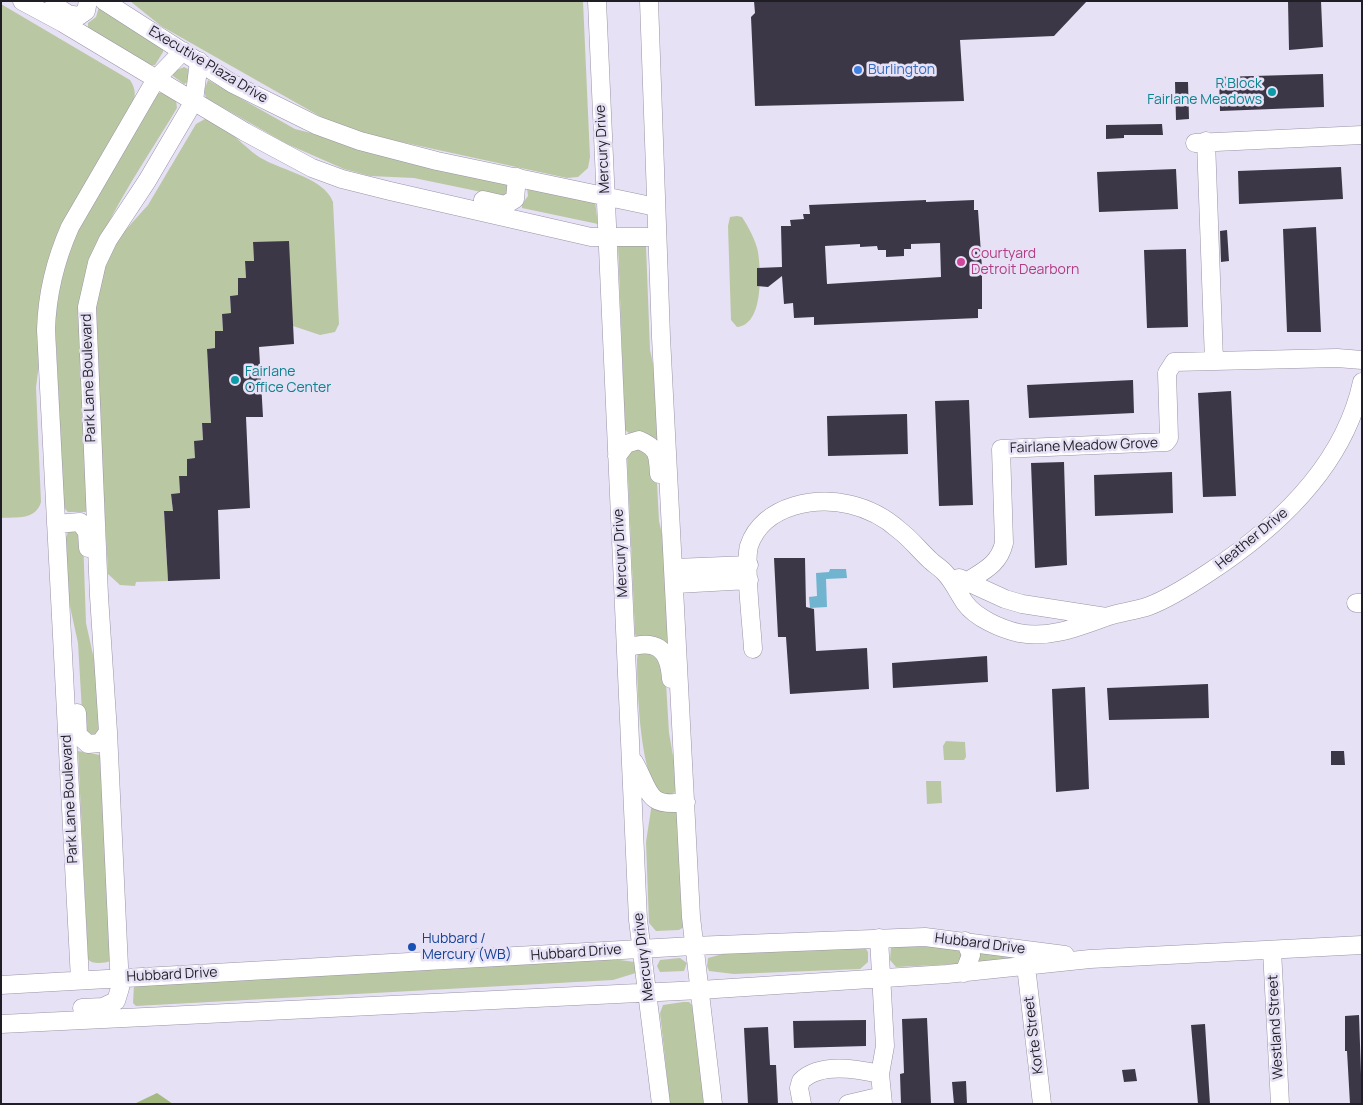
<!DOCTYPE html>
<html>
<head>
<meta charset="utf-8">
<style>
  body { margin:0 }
  #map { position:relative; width:1363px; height:1105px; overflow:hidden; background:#e7e1f5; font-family:Manrope,sans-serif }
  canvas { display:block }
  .frame { position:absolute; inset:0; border:2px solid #201e25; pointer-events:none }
</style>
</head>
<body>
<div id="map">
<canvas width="1363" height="1105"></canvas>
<div class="frame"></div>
</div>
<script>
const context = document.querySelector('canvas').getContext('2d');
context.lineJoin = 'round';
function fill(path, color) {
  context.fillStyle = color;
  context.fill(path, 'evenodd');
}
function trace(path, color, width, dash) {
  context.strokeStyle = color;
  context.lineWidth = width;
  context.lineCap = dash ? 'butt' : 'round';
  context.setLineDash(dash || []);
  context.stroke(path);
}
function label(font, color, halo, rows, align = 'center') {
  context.font = font + ' Manrope,sans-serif';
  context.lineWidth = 5;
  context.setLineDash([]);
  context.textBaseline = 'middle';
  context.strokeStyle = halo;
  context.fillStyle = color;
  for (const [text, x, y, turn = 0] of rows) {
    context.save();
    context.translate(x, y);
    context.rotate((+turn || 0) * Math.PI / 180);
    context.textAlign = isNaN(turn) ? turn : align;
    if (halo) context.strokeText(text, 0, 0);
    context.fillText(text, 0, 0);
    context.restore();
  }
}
fill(new Path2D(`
  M130,1H583L590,157L588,168L578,177L567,178L369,135L323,118L161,26Z
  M1,4L130,80C136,89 136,96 132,106L54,245L40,297V357L36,387L41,502C36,520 17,517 1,518Z
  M99,7L163,47V52L155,65H150L88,30V23L96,17Z
  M184,67L188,69V82L184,84L173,76L172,72Z
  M208,80L295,129L506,182L509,188L506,194L501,196L414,178L370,176L344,169L287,144L206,98L204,91Z
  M159,93H164L176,100L177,108C142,167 91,236 80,303L88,512H68L64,508L55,322L59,280L74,238L155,96Z
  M205,119C229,128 237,140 255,154C275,170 324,176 333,202L339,324L335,332L320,335L293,326L253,242L254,261H245L246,278H238V295L230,296L231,313L222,314L223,331L215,332V348L207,349L211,423L202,424L203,440L195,441V458L187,459V476H179L180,493L171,494L173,511L164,512L168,581L136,582L135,586L120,585L108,574L94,314L105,263L122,234L148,205L196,124Z
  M527,188L595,201L598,224L522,208V204L528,196Z
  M737,216L742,217C748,226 756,241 758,252C761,271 764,325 737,327L731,320L728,226L730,217Z
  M618,245L646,246L650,350L660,396L658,440C648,433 641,433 630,434L625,430Z
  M641,445L656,464L659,521L668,560L670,645L660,640L636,637L635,634L627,456L629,450Z
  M74,530L80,532L83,537L86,623L97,673L100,728L98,734L92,736L83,729L78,643L69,602L66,538L68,532Z
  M650,648L665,666L669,733L679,789C639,828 637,676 637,659L638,653Z
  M946,741L965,742L966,757L964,760H944L943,746Z
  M78,751L100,755L111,961C104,963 92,965 88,959Z
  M926,781H941L942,803L927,804Z
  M652,803L678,806L684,927L679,930L656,931L649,923L646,842Z
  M954,943L963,953L957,964L896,967L890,960L891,947Z
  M978,945L1014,956L1013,958L977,963Z
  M864,946L868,952V962L860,969L734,974L709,971L707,966L708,958L730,952Z
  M680,958L687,963L684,971L660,972L657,966L660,960Z
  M612,959L635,962L639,972L613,980L136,1006L133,1003L134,985Z
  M683,1002H689L694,1007L706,1104H670L660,1013L663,1005Z`), '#b9c8a3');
fill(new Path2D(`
  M157,1093L173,1104H134Z`), '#a4b982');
fill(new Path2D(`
  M830,569H846L847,578L826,579L827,607L810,608L809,597L817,596L816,573L829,572Z`), '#71b4cf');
fill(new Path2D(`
  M754,1H1087L1054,36L960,40L964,101L755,106L751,17L755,13Z
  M1288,1H1321L1323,47L1289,50Z
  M1323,74L1324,107L1220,111L1219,77Z
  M1175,82H1188L1189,119L1176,120Z
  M1162,124L1163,135H1124V138L1106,139V125Z
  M1341,167L1343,199L1239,204L1238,171Z
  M1176,169L1178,209L1099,212L1097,172Z
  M926,200V202L974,200V210H978L982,268V309H978V318L814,325V317L794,318L793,303L784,304L782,276L768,287L757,286V268L782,267L781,226H791L790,220L804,219L803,214H810L809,205ZM940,243L941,277L827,284L825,246L860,244V247L877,246L878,250H886V257L904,256V249H911V244Z
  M1316,227L1321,332H1287L1283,229Z
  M1227,230L1229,261L1221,262L1220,231Z
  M289,241L294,344L259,347L263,417H246L250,508L218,510L220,579L168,581L164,511H173L171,494L180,493L179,476H187V459L195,458L194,441L203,440L202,423H211L207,349L215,348V331H223L222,314L231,313L230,296L238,295V278H246L245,261H254L253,242Z
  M1186,249L1188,327L1147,328L1144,250Z
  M1133,380L1134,413L1029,418L1027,385Z
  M1231,391L1236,496L1203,497L1198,393Z
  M969,400L973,505L939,506L935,401Z
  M907,414L908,454L828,456L827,416Z
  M1064,462L1067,565L1035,568L1031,463Z
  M1172,472L1173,513L1095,516L1094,475Z
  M774,558H805L806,607L814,609L816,651L867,648L869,689L790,694L786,637H778Z
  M987,656L988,682L893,688L892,663Z
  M1208,684L1209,718L1109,720L1107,688Z
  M1085,687L1089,789L1056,792L1052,689Z
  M1331,751H1344L1345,765H1331Z
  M1359,1015L1362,1104H1350L1347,1051H1345V1016Z
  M927,1018L931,1104H901L900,1074L904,1073L902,1019Z
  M866,1020V1046L794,1048L793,1021Z
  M1205,1024L1210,1104H1198L1191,1025Z
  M768,1027L770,1065H776L778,1104H748L744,1028Z
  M1135,1069L1137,1081L1124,1082L1122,1070Z
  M966,1081L967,1104H954L952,1082Z`), '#3c3747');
const minor = new Path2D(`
  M22,1L63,23L245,132L312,168L342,179L390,191L591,237H657
  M104,1L233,84L316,125L360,141L437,161L656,207
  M597,1L638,920L661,1104
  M649,1L661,337L691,917L713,1104
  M54,5L68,14L79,16L86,11L88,1
  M1206,141L1214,361
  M1195,143L1362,135
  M483,200L505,205L515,199L517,177
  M617,456L626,444L639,440C658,448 658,454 659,474
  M56,524L80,522L87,532L88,548
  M675,568L749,565
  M959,578L1005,599L1022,604L1106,617
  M968,581C985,570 999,564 1004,543L1001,449L1166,442L1169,438L1167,373L1174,362L1337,358L1362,360
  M676,584L749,580
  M1356,603H1362
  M626,648C655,639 669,647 671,679
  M753,649C752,627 744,564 749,546C756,525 774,512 794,506C831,495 871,505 899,530C911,539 920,551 931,561C935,565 941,568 945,573C953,581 958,593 965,603C976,618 1001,629 1019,633C1049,639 1078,627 1106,617C1120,612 1135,611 1149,606C1170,598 1190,585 1208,573C1277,528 1344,466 1362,382
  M77,713L78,735L88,744L100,743L108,732
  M634,762C651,791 645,808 686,802
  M879,938L885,1046L880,1074L883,1104
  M1272,950L1280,1104
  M1026,966L1042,1104
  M964,973L971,955L965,941
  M80,980L46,330C47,293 55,261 70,227L156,79L183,51
  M1,985L693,946L925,937L1065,955
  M82,1008L103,1007L116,1001L120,988L108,732L99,596L87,307L97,263L108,240L147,181L194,101L199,61
  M1,1024L700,990L947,974L1090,959L1362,945
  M802,1104L799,1088L801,1081C820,1062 857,1069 880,1074
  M848,1104L882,1096`);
trace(minor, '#9993a6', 19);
trace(minor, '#fff', 18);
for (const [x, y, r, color] of [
  [858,70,5,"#3f7fe0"],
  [1272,92,5,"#0f9aa8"],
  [961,262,5,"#d1479c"],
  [235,380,5,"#0f9aa8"],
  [412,947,5,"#1a4fb4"]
]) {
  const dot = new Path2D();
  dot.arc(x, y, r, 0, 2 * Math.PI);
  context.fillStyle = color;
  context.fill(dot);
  trace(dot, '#e7e1f5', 2);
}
label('14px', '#201e25', '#e7e1f5', [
  ["Executive Plaza Drive",208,65,31],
  ["Mercury Drive",603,149,-93],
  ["Park Lane Boulevard",89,378,-92],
  ["Fairlane Meadow Grove",1084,446,-2],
  ["Heather Drive",1252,539,-39],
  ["Mercury Drive",621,553,-93],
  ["Park Lane Boulevard",70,799,-93],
  ["Hubbard Drive",980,944,7],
  ["Hubbard Drive",576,953,-4],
  ["Mercury Drive",644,957,-97],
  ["Hubbard Drive",172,975,-3],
  ["Westland Street",1276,1027,-93],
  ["Korte Street",1034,1035,-97]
]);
label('14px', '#366cbe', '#e7e1f5', [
  ["Burlington",868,70]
], 'left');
label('14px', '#0d838f', '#e7e1f5', [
  ["R Block",1262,84],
  ["Fairlane Meadows",1262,100],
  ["Fairlane",245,372,"left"],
  ["Office Center",245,388,"left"]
], 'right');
label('14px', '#b23c85', '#e7e1f5', [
  ["Courtyard",971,254],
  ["Detroit Dearborn",971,270]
], 'left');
label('14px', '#164399', '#e7e1f5', [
  ["Hubbard /",422,939],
  ["Mercury (WB)",422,955]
], 'left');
</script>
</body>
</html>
